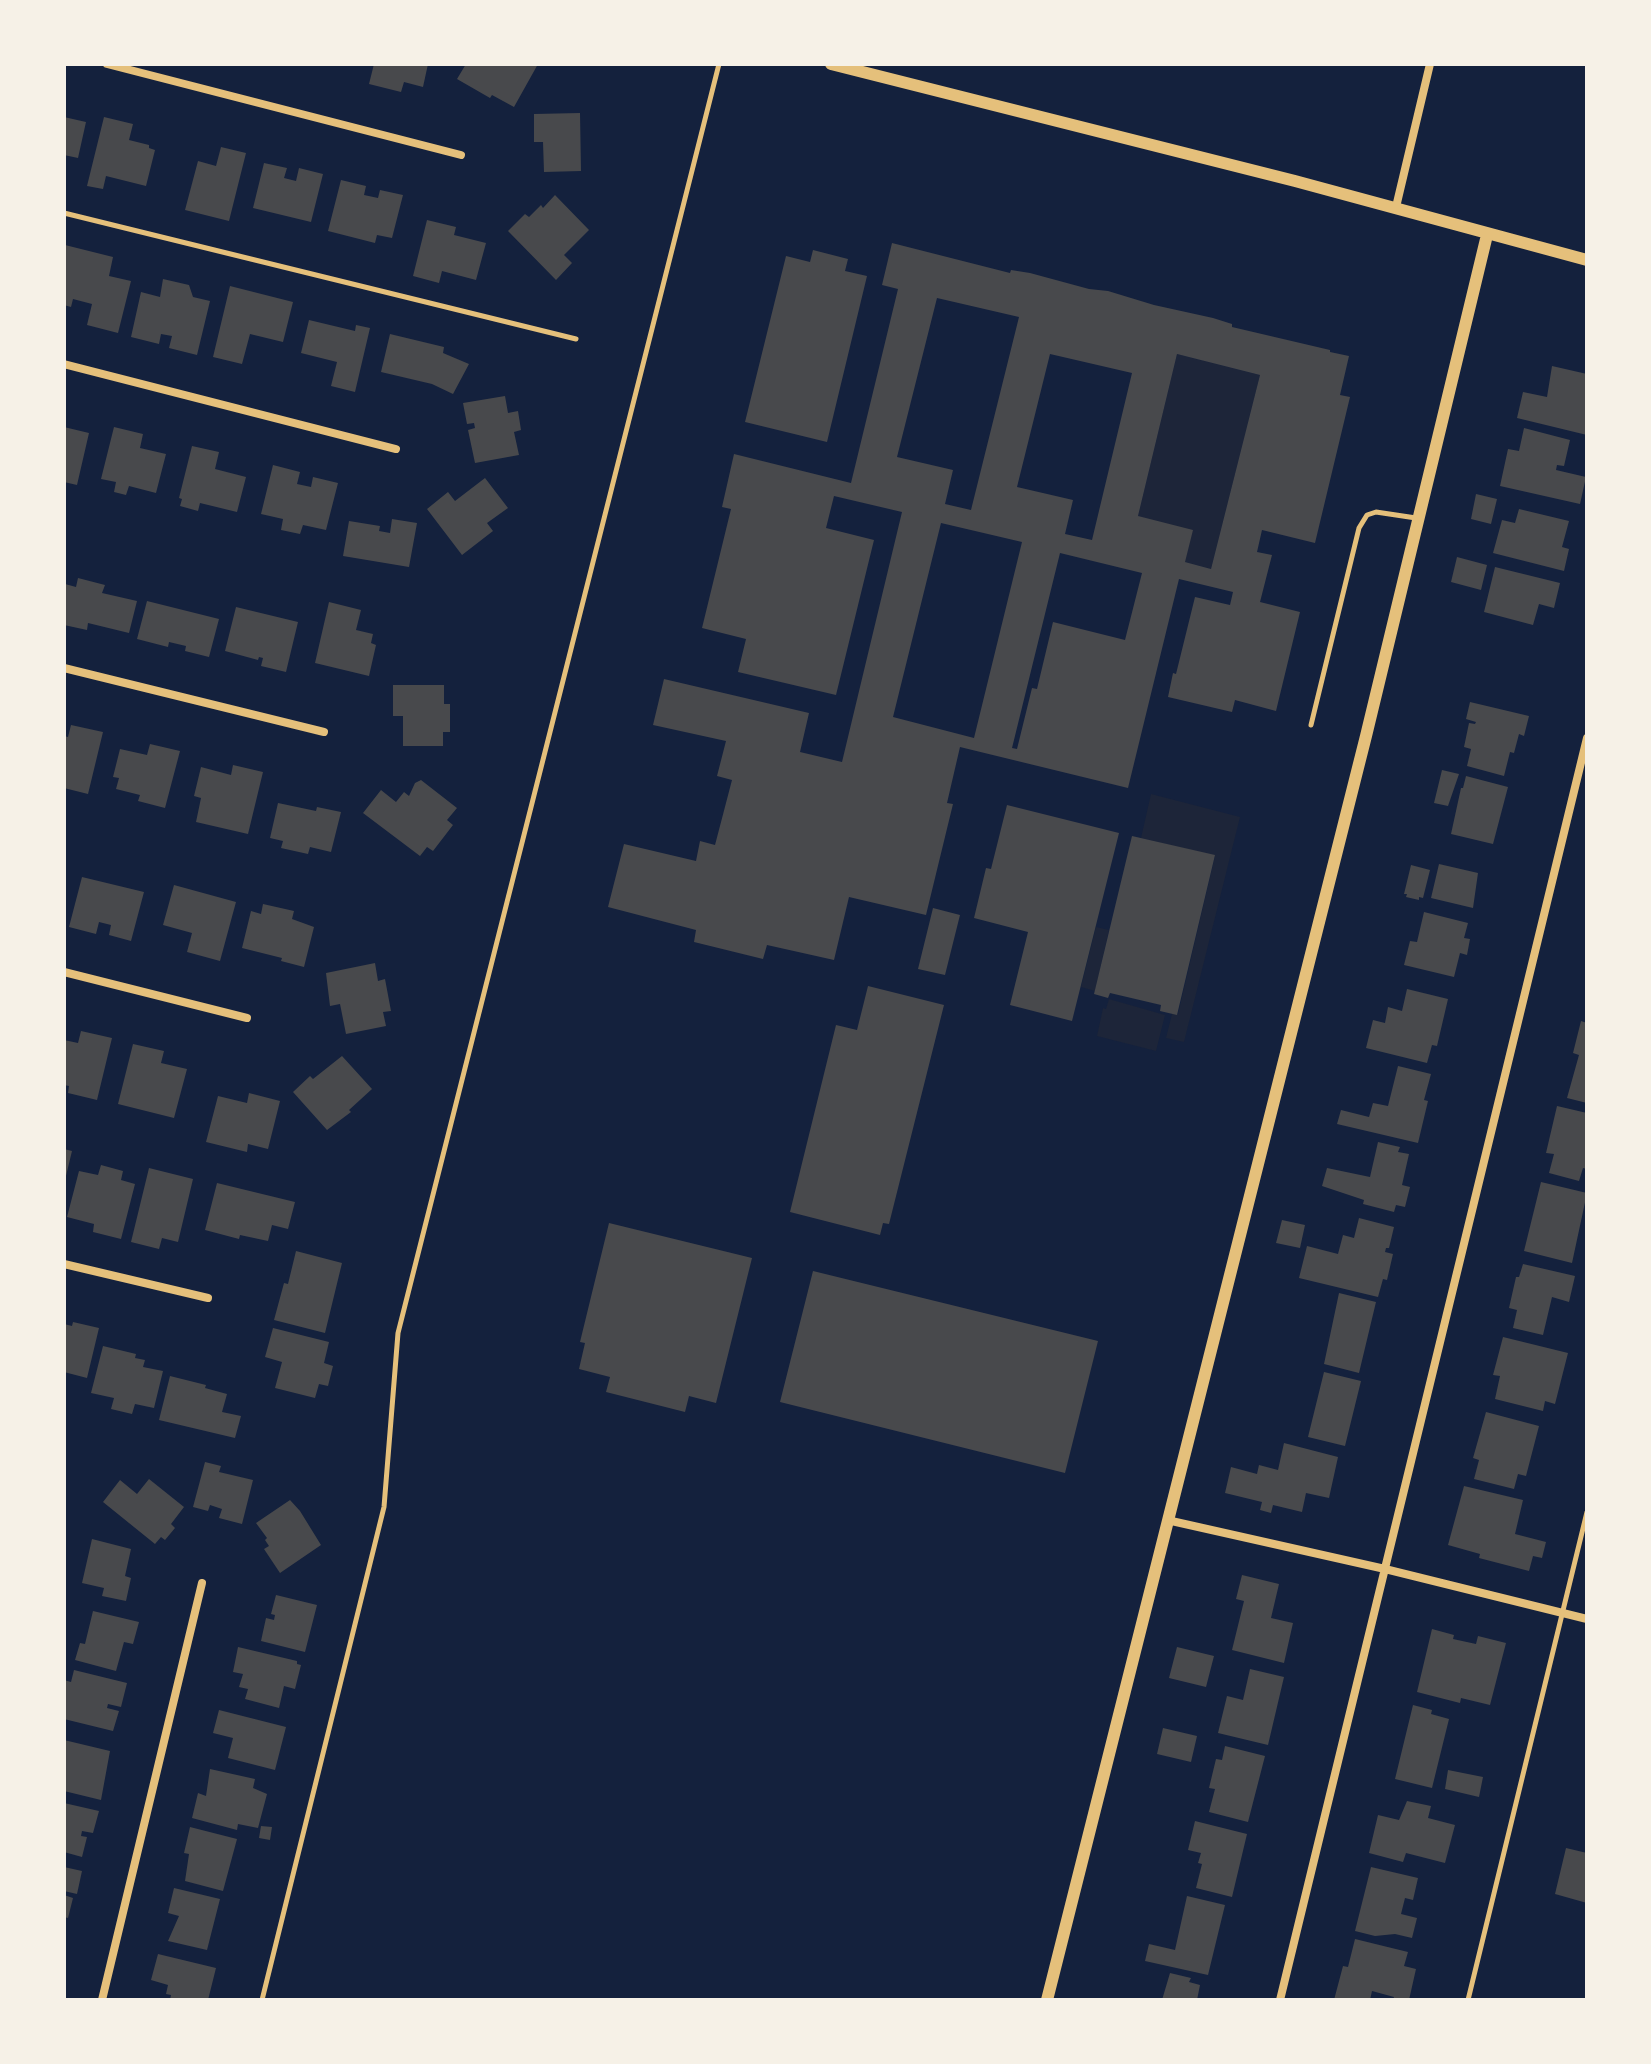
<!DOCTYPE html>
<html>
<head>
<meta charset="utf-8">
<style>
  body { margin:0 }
  #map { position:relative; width:1651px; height:2064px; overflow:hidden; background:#14213d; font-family:Signika,sans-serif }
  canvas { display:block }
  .frame { position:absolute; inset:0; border:66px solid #f6f1e7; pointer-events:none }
</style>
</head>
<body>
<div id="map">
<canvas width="1651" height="2064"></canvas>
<div class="frame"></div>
</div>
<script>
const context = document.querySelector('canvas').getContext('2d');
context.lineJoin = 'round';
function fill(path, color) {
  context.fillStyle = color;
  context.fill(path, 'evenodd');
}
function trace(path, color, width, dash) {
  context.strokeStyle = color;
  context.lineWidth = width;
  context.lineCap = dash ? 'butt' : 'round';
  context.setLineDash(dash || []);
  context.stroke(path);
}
fill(new Path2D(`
  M1177,354L1260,375L1211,569L1185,562L1138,516Z
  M1151,794L1240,817L1184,1042L1166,1038L1172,1014H1178L1215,856L1141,838Z
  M1096,927L1109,930L1095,991L1081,987Z
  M1109,999L1165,1015L1156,1051L1097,1036L1103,1008L1106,1009Z`), '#1d2539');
fill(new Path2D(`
  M374,64H428L423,87L404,82L401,92L369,84Z
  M466,64H538L514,107L492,95L490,98L457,79Z
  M580,113L581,171L544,172L543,142H534V114Z
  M64,117L86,122L78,158L64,155Z
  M104,117L133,124L129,140L149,145V148L155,150L146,186L106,176L103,189L87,186Z
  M221,147L246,153L229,221L185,210L198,161L216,166Z
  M264,163L287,168L284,178L296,181L299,168L323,174L311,222L253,208Z
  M341,180L366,186L364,195L378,198L380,190L403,195L392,238L377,235L375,243L328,231Z
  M555,195L589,230L564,255L572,263L556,280L508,231L525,214L529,217L541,205L543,208Z
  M427,220L456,227L454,235L486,243L476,280L442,271L439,283L413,276Z
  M892,243L1010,273L1011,270L1030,273L1089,289L1108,291L1154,305L1213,318L1232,324V327L1330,350V352L1349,356L1340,395L1350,397L1315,543L1262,530L1257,552L1272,555L1260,602L1300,612L1276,711L1235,700L1232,712L1168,697L1173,673L1176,674L1195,597L1230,605L1233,592L1179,579L1128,788L960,747L947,803L953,804L926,915L849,897L834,960L767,945L763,959L694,942L696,930L608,907L624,844L696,861L700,841L715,845L732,780L717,776L726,741L653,725L664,679L809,713L800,752L842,762L902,512L834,496L826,528L874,540L836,695L738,672L746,639L702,628L731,509L722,507L734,454L851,483L898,289L882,285ZM937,298L1019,317L971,510L945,504L953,470L897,457ZM1050,354L1132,373L1092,540L1065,534L1073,500L1017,487ZM1177,354L1260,375L1211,569L1185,562L1193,530L1138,516ZM941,523L1022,542L974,738L893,717ZM1060,553L1142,573L1125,640L1053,622L1037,689L1032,688L1017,749L1012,748Z
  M65,245L113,257L109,276L131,281L118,333L87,325L92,304L73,299L71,307L64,305Z
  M813,250L848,259L845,271L867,276L827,442L745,422L786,256L810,262Z
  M163,279L189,285L193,297L210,301L197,355L169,348L172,336L161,334L159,344L131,337L141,292L160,297Z
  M230,286L293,302L283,342L250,334L242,364L213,357Z
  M309,320L355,331L356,325L370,328L355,392L331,386L337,362L301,353Z
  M390,334L444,347L443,353L469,364L453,394L432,384L381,372Z
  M1552,366L1587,374V435L1517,418L1523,392L1547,397Z
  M505,396L508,413L518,411L521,430L514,432L519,455L475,463L468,430L475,428L474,423L467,424L463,403Z
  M64,427L89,433L77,485L64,482Z
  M114,427L143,434L140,448L166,454L156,493L129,486L126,495L114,492L116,482L101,479Z
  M1524,428L1570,440L1564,466L1557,465L1556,470L1586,477L1580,504L1500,486L1508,449L1519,451Z
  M192,446L219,452L215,469L246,477L237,512L200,503L198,511L180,506L182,499L179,498Z
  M273,465L300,472L297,484L311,487L313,477L338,483L326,530L303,525L300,534L281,530L283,519L261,514Z
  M485,478L508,508L487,523L493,531L462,555L427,509L448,492L455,501Z
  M1476,494L1497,499L1491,524L1471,519Z
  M1519,509L1569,521L1562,547L1569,549L1564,571L1493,553L1502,520L1515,523Z
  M392,519L417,523L409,567L343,556L349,521L380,526L379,531L390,533Z
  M1457,557L1487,565L1481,590L1451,582Z
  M1495,567L1560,583L1554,608L1539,604L1533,625L1484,612Z
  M78,578L105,585L102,593L137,601L129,633L88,623L87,630L64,625L65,584L76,587Z
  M147,601L219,619L209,657L185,651L186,646L169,642L168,647L137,639Z
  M329,602L361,610L356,630L373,634L371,643L376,645L369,676L315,663Z
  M236,607L298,622L286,672L261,666L263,658L259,657L258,660L225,651Z
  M393,685H444V704H450V732H443V746H403V716H393Z
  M1470,702L1529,716L1524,736L1519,734L1514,753L1510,752L1504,776L1467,766L1471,749L1464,747L1469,723L1475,724L1476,722L1466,719Z
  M71,725L103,732L88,794L64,788V736L68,737Z
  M150,744L180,751L165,808L138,801L140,795L116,789L119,778L113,777L120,749L147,755Z
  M233,765L263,772L248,834L196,822L201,798L194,796L201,767L231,775Z
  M1442,770L1459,774L1448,806L1434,803Z
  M1466,776L1508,787L1493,844L1451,834L1461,788H1463Z
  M421,780L457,808L447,820L453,825L433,851L427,847L420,856L363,813L381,790L396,802L404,792L409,796L415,783Z
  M278,803L316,811L317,807L341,812L331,852L310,847L308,854L281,848L283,841L270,838Z
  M1007,805L1119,833L1072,1021L1010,1005L1028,932L974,918L986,868L991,869Z
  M1132,836L1215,855L1177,1015L1160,1011L1161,1005L1110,993L1108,998L1094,994Z
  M1439,864L1478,873L1473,908L1431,898Z
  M1411,865L1430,870L1423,898L1419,897V900L1406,897L1407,894H1404Z
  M82,877L144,892L131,941L109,935L111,925L99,922L96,934L69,927Z
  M174,885L236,902L220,961L187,952L192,933L163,925Z
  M263,904L294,911L292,919L314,927L304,967L281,961L282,958L242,948L251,911L261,914Z
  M933,908L960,915L945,975L918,969Z
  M1424,912L1468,923L1464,938L1470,939L1467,955L1460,953L1454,977L1404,965L1410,941L1417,942Z
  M375,963L378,981L385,979L391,1011L383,1012L386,1026L346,1034L340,1004L330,1006L326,973Z
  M868,986L944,1005L889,1224L883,1223L880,1235L790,1212L836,1025L857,1030Z
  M1407,989L1448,999L1437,1046L1432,1045L1427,1063L1366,1048L1373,1020L1385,1023L1388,1007L1402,1011Z
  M1581,1021L1587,1023V1103L1567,1098L1579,1055L1573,1053Z
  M81,1031L112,1038L97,1100L68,1093L69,1086L64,1085V1040L78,1043Z
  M133,1044L164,1051L161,1063L187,1069L174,1118L118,1104Z
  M342,1056L372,1089L349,1110L351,1112L327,1130L293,1092L310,1076L313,1079Z
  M1398,1066L1431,1074L1424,1100L1428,1101L1418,1143L1337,1124L1341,1110L1369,1117L1373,1103L1388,1106Z
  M249,1093L280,1101L268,1149L248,1144L247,1152L206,1142L218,1096L247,1103Z
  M1557,1106L1587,1113V1169L1583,1168L1579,1181L1549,1173L1554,1154L1546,1153Z
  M1378,1142L1400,1147L1398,1152L1409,1154L1402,1185L1410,1187L1405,1207L1396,1205L1394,1212L1363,1204L1364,1200L1322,1186L1327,1168L1370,1177Z
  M64,1149L72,1151L65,1180H64Z
  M101,1165L123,1171L121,1180L135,1184L121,1239L93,1232L94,1224L67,1217L79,1171L98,1175Z
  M149,1168L193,1179L178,1242L162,1238L159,1249L131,1242Z
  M1541,1182L1587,1193L1572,1263L1524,1251Z
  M217,1183L295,1202L288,1229L272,1225L268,1241L240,1235L239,1239L205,1230Z
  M1359,1218L1394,1227L1389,1248H1386L1385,1252L1393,1254L1387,1280L1383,1279L1378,1297L1299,1278L1307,1246L1338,1254L1343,1235L1354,1238Z
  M1282,1220L1305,1225L1300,1248L1276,1243Z
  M609,1223L752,1258L716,1403L689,1396L685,1412L606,1392L610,1377L579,1369L585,1343L580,1342Z
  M296,1251L342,1263L325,1333L274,1320L284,1283L288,1284Z
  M1523,1264L1575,1276L1569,1302L1552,1297L1543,1335L1513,1328L1517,1310L1509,1308L1516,1277H1519Z
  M813,1271L1098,1341L1065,1473L780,1402Z
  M1339,1293L1376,1302L1359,1373L1324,1364Z
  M73,1322L99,1328L87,1378L64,1372V1324L72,1326Z
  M273,1328L329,1342L324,1363L333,1366L328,1386L319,1384L315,1398L275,1388L282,1362L265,1357Z
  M1503,1337L1568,1353L1555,1404L1545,1401L1543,1411L1495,1399L1500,1376L1493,1375Z
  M103,1346L136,1354L135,1358L145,1360L143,1367L163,1371L154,1408L135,1404L132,1414L111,1409L114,1398L91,1393Z
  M1324,1372L1361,1381L1345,1446L1308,1437Z
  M170,1376L206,1385L205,1388L227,1394L222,1412L241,1416L235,1438L159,1420Z
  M1486,1412L1539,1426L1526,1476L1518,1474L1514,1489L1474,1479L1479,1460L1473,1458Z
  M1284,1443L1338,1457L1329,1498L1306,1493L1302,1512L1273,1505L1271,1513L1260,1510L1262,1502L1225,1493L1231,1467L1257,1474L1259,1465L1278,1470Z
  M205,1462L221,1466L219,1472L253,1480L242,1524L219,1518L222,1509L210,1505L208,1511L193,1507Z
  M149,1479L184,1507L171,1524L175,1528L165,1540L161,1537L155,1544L103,1502L120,1480L137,1494Z
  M1464,1486L1523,1500L1515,1534L1546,1542L1542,1558L1533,1556L1529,1571L1479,1558L1480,1554L1448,1545Z
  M290,1500L300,1511L321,1545L280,1573L264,1549L269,1546L265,1540L267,1538L256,1523Z
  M92,1539L131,1549L125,1576L131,1578L126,1601L102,1596L104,1588L82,1583Z
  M1242,1575L1279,1584L1271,1618L1293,1623L1284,1663L1232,1650L1244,1601L1236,1599Z
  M276,1595L317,1605L305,1652L261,1641L266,1618L274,1620L275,1615L271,1614Z
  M93,1611L139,1622L133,1644L124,1642L116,1671L75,1660L80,1643L85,1644Z
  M1432,1629L1454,1635L1453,1639L1476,1644L1478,1636L1506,1643L1490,1705L1461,1698L1460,1703L1417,1692Z
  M238,1647L297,1661V1664L301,1665L295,1689L284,1686L279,1708L245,1699L248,1689L239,1687L243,1674L233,1672Z
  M1177,1647L1214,1656L1206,1687L1169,1678Z
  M1250,1669L1284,1677L1268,1745L1218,1733L1227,1696L1243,1700Z
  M74,1670L127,1683L121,1707L108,1704L107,1708L119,1711L113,1731L64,1719V1680L71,1682Z
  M1413,1705L1432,1710L1431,1714L1449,1719L1432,1788L1395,1779Z
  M219,1710L286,1727L275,1770L228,1758L233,1738L213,1733Z
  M1163,1728L1197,1736L1191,1762L1157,1754Z
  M64,1740L110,1751L101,1800L64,1791Z
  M1225,1746L1265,1756L1248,1822L1209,1812L1215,1789L1209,1788L1216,1759L1222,1760Z
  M210,1769L255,1779L253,1788L267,1794L258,1828L238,1824L237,1830L192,1818L198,1793L206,1796Z
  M1448,1770L1483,1777L1479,1797L1445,1789Z
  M1407,1801L1431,1806L1428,1818L1455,1825L1445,1863L1406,1853L1403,1862L1369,1853L1378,1815L1399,1820Z
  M64,1803L99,1811L93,1833L82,1831L81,1836L87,1837L82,1857L64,1852Z
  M1195,1821L1247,1834L1232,1897L1196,1888L1202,1864L1198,1863L1201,1853L1188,1850Z
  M261,1826L272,1827L270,1840L259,1838Z
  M190,1827L237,1839L223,1891L185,1881L189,1854L184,1853Z
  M1566,1848L1587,1853V1903L1555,1894Z
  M64,1867L82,1871L77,1894L64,1891Z
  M1371,1867L1418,1878L1413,1900L1405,1898L1401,1914L1417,1918L1412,1938L1395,1934L1375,1936L1355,1931Z
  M174,1888L220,1899L207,1950L168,1941L179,1916L168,1913Z
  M64,1895L73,1898L68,1918L64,1917Z
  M1187,1896L1225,1905L1208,1975L1145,1961L1149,1944L1175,1950Z
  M1355,1939L1408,1952L1404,1966L1416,1969L1409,2000H1393L1394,1997L1372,1991L1370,2000H1334L1343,1966L1348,1967Z
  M158,1954L216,1968L208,2000H170L171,1995L166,1994L168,1985L151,1980Z
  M1170,1973L1191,1978L1189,1982L1200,1985L1197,2000H1162Z`), '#48494c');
trace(new Path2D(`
  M64,213L576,339
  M1311,725L1359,528L1367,515L1376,512L1416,518
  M262,2000L384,1507L398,1333L719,64
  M1468,2000L1587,1512`), '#e5c07b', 5);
trace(new Path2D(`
  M107,64L461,155
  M1396,207L1430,64
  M64,364L396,449
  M64,668L324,732
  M64,972L247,1018
  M64,1264L208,1298
  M1167,1520L1385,1569L1587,1619
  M102,2000L202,1583
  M1280,2000L1587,738`), '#e5c07b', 8);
trace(new Path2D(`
  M831,64L1295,181L1587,260
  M1047,2000L1366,736L1487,235`), '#e5c07b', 12);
</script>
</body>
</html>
